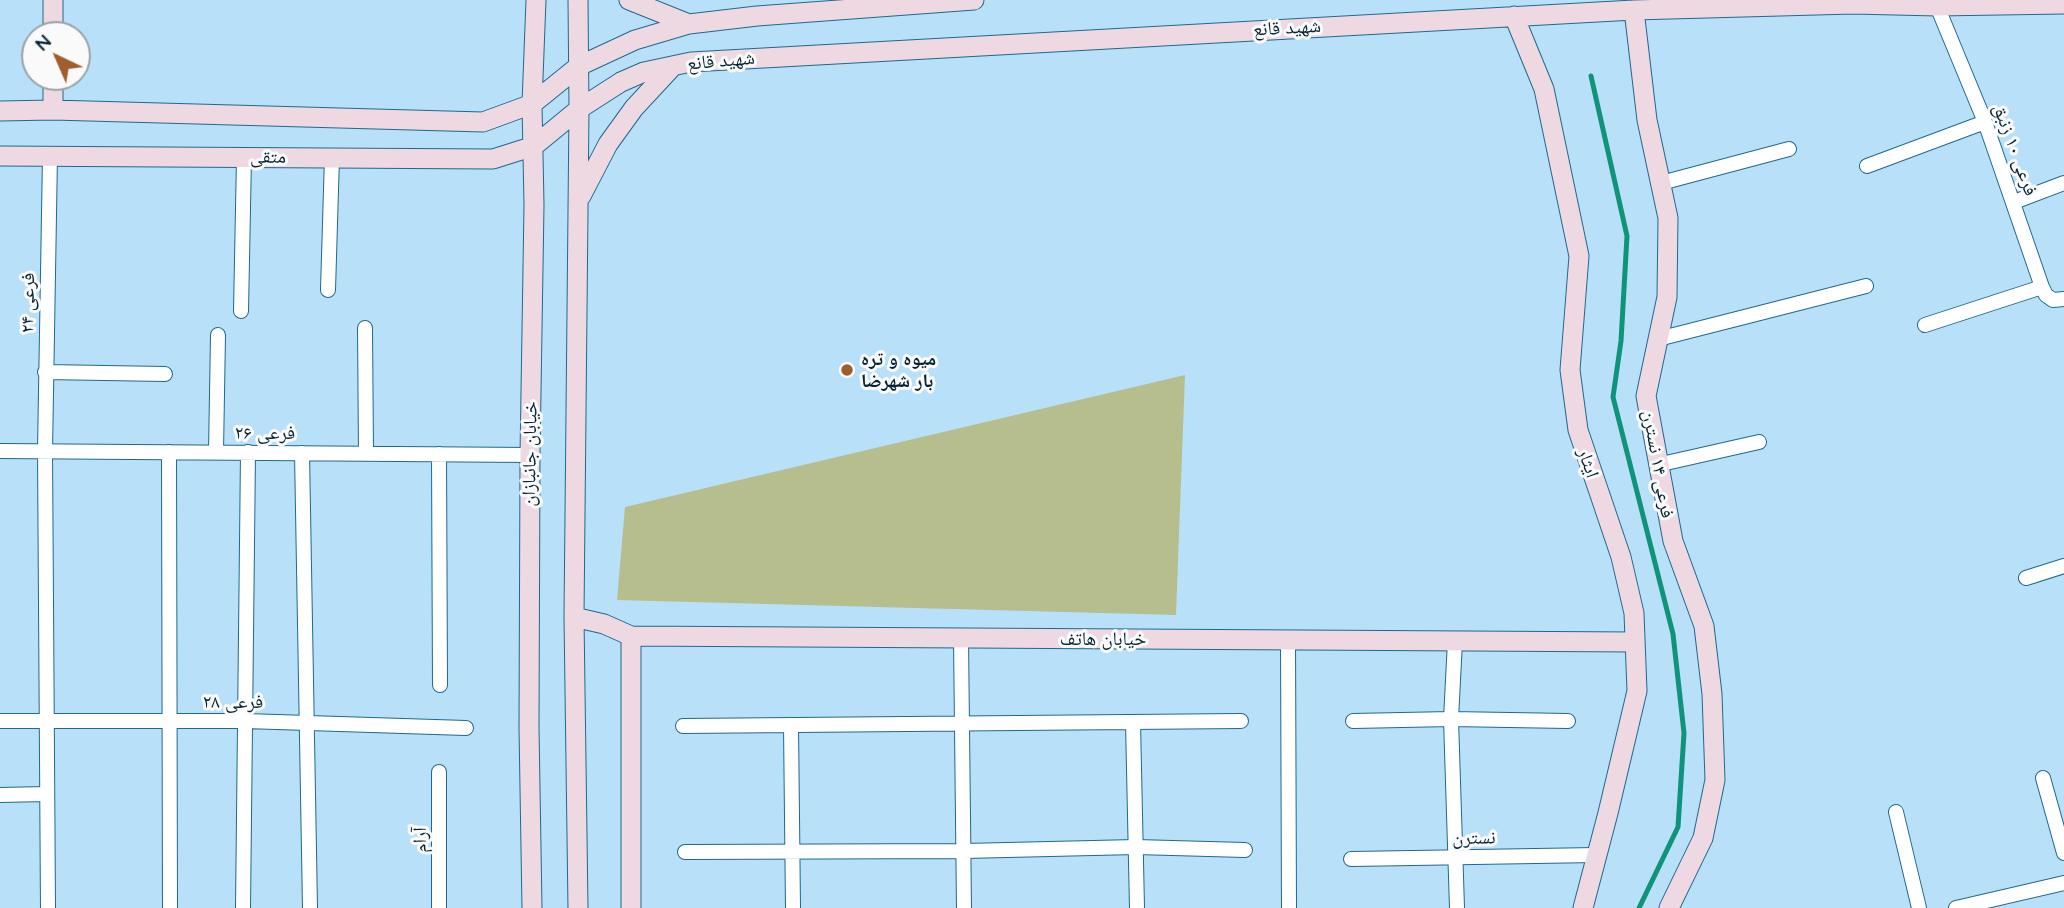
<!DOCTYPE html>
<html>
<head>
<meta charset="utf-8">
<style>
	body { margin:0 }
	#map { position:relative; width:2064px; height:908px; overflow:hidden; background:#b8e0f9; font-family:Quicksand,sans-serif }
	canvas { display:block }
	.north { position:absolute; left:21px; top:21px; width:70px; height:70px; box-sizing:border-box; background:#fafafa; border:2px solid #98a4aa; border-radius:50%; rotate:316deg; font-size:19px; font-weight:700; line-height:28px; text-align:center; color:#062433 }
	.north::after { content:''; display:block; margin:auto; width:24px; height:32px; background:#a15e2d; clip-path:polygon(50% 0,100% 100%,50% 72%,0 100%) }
</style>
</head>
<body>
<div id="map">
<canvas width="2064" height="908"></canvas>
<div class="north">N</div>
</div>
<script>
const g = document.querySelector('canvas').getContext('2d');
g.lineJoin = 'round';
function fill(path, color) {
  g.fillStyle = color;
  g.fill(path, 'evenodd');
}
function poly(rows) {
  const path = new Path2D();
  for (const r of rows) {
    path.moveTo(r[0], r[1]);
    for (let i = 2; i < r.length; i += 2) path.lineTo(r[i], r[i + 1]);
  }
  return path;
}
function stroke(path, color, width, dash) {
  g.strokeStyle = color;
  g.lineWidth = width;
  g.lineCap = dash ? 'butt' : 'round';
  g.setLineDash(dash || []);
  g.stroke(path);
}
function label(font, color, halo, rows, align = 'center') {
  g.font = font + ' Quicksand,"Noto Naskh Arabic",sans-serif';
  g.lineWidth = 6;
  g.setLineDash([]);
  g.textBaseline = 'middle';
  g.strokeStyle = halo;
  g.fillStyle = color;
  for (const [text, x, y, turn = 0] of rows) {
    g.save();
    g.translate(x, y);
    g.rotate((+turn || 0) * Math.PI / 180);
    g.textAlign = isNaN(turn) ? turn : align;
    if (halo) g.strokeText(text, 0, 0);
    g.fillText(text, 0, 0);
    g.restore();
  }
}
fill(poly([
	[1185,375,1176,615,617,600,625,507]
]), '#b7be8e');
stroke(poly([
	[1591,76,1627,236,1621,341,1613,397,1673,634,1684,733,1678,827,1639,908]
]), '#0f937a', 5);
const street = poly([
	[1937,6,1985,122,2042,287,2046,295,2053,300,2064,299],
	[1867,166,1985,122],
	[1661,183,1789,149],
	[2014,202,2064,183],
	[328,290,332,157],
	[241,311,244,157],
	[1925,325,2042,287],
	[365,328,366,453],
	[1658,339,1866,286],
	[45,372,165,374],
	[0,451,530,455],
	[169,452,170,908],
	[216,452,218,335],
	[302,453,310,908],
	[439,454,440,685],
	[1657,465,1759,442],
	[2026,578,2064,566],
	[961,638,964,908],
	[1288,640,1289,908],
	[1455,641,1451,719,1457,908],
	[0,721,245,721,466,728],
	[1353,721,1451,719,1568,721],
	[1133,722,1137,908],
	[791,725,793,908],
	[683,726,1241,721],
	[2043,778,2064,853],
	[0,795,46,794],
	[1896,812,1919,908],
	[685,852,964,851,1136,847,1245,850],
	[1351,859,1597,855],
	[48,908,45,451,50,155],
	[243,908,248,452],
	[439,908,439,772],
	[1956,908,2064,883]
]);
const secondary = poly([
	[578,0,579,109,574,617,578,908],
	[629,0,689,24],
	[1634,10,1647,120,1668,218,1667,297,1646,396,1673,541,1704,626,1712,694,1715,780,1703,838,1669,908],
	[1514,16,1544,89,1579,256,1570,370,1578,430,1621,557,1634,613,1637,691,1608,813,1583,908],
	[53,35,53,0],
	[53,110,53,77],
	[0,111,53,110,483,122,532,104,579,66,635,40,689,24,757,16,974,0],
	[0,156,493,159,534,146,579,109,621,82,644,72,691,62,1634,10,1853,4,1937,6,2064,4],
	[581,196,608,144,634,108,673,66],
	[574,617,604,624,631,636,1635,642],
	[631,636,631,908],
	[532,908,529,728,530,455,534,205,532,104,536,0]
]);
stroke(street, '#20698d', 16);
stroke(secondary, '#20698d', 21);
stroke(street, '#fff', 14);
stroke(secondary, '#eed8e1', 19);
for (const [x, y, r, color] of [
	[847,370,7,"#a15e2d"]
]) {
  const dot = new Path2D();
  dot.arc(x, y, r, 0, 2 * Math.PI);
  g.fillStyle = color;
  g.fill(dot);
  stroke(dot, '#fafafa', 2.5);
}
label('19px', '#062433', '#fafafa', [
	["شهید قانع",1287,28,-3],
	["شهید قانع",721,61,-5],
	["فرعی ۱۰ زنبق",2015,150,70],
	["متقی",268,157,1],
	["فرعی ۲۴",28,303,-89],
	["فرعی ۲۶",265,433],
	["خیابان جانبازان",530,454,-89],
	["ایثار",1588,463,71],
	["فرعی ۱۴ نسترن",1658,464,80],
	["خیابان هاتف",1103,639],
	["فرعی ۲۸",233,702],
	["نسترن",1474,838,-1],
	["آرام",420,840,-90]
]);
label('bold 19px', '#062433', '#fafafa', [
	["میوه و تره",861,359],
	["بار شهرضا",861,381]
], 'left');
</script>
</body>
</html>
